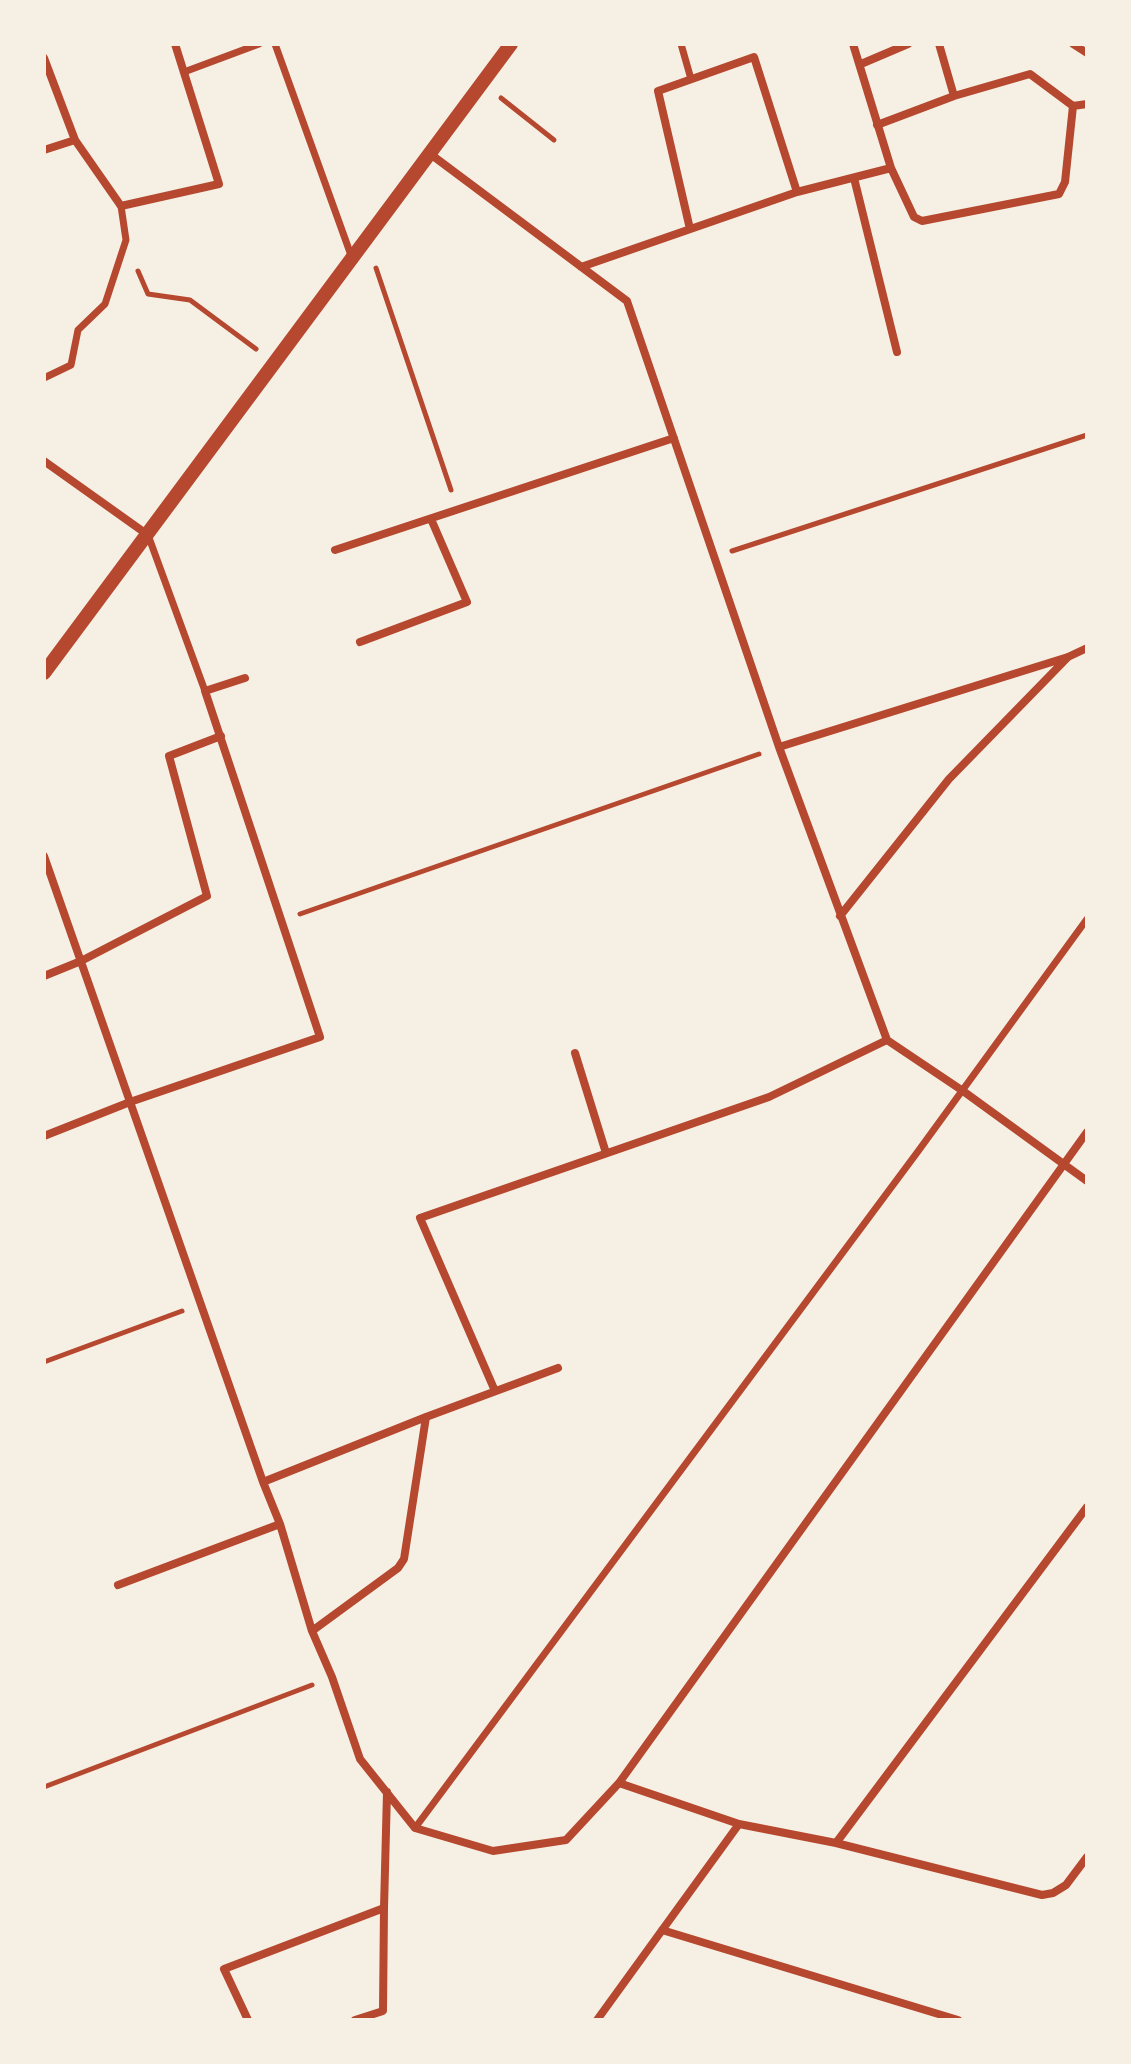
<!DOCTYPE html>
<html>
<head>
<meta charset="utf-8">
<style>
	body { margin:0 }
	#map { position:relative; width:1131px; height:2064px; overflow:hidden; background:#f6efe4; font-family:Literata,serif }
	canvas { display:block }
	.frame { position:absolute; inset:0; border:46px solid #f6efe4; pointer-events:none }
</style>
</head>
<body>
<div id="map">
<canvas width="1131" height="2064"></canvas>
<div class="frame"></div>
</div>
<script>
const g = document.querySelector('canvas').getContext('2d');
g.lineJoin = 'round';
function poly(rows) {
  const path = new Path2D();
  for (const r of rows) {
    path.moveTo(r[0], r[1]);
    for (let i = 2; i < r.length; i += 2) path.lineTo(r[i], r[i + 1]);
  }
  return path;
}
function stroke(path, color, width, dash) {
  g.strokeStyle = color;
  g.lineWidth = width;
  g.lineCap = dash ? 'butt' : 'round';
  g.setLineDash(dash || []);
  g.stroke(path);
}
stroke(poly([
	[501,98,554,140],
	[376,268,451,490],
	[138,271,148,294,190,300,256,349],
	[732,551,1087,435],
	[300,914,759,754],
	[44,1362,182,1311],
	[44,1787,312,1685]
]), '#b5482f', 5);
stroke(poly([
	[275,44,352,258],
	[681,44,691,79],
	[184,72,259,44],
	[44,378,71,365,78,330,105,304,126,240,121,206],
	[148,535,205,691],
	[415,1828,919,1150,1087,919]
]), '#b5482f', 7);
stroke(poly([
	[853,44,891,168,914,217,922,221,1059,194,1065,182,1073,106],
	[939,44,954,96],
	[1073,44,1087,53],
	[44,58,75,140],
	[861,64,908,44],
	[1073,106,1087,104],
	[877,125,954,96,1030,74,1073,106],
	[44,150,75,140,121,206,219,184,175,44],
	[429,153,627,301,779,747,887,1040,963,1091,1087,1181],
	[854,178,897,352],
	[690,229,658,91,754,57,797,192],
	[581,267,797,192,891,168],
	[44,461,148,535],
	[335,550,674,438],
	[360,642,467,602,431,519],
	[779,747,1068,657,1087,648],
	[44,856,263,1482,280,1524,312,1631,332,1677,360,1759,415,1828,493,1851,566,1840,619,1783,1087,1132],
	[840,916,949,779,1068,657],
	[44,976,81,961,207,896,169,756,221,736],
	[575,1053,606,1153],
	[44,1136,130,1102,320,1037,205,691,245,678],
	[495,1391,420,1218,769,1097,887,1040],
	[263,1482,426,1417,558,1368],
	[118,1585,280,1524],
	[312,1631,398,1568,404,1559,426,1417],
	[619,1783,739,1824,836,1843,1042,1895,1053,1893,1066,1885,1087,1857],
	[836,1843,1087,1507],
	[662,1930,958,2020],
	[248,2020,224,1969,384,1908,387,1792],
	[355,2020,383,2011,384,1908],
	[597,2020,739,1824]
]), '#b5482f', 8);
stroke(poly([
	[44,673,511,44]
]), '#b5482f', 14);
</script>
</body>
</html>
